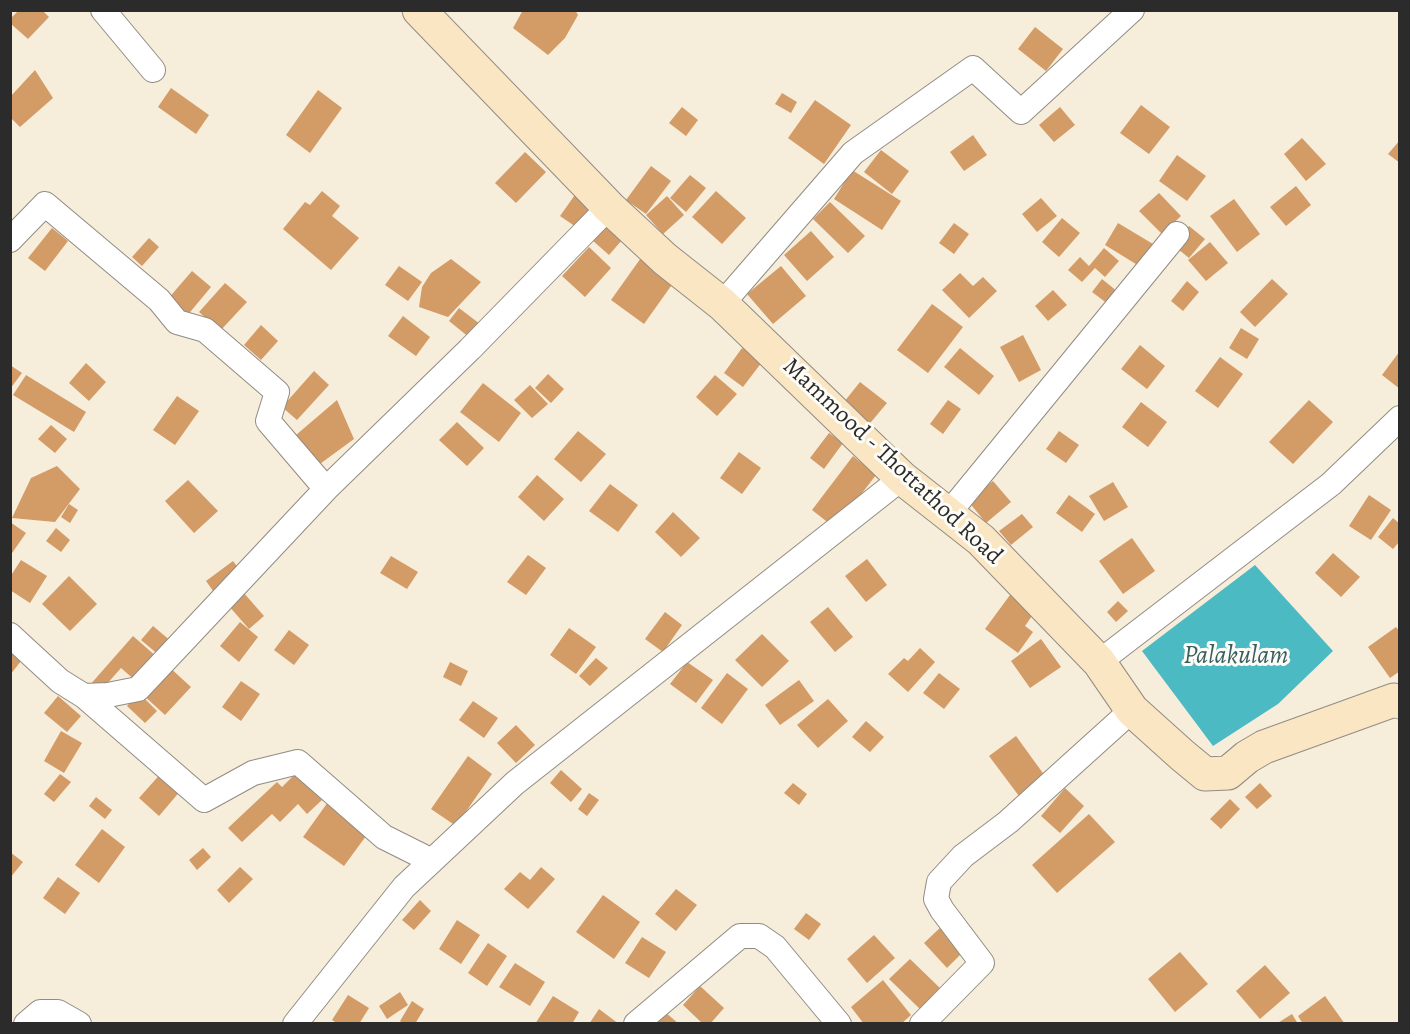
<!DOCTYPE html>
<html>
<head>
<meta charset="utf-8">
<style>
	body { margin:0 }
	#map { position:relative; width:1410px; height:1034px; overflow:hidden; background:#f7eddb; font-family:Alegreya,serif }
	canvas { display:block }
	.frame { position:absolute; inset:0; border:12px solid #2b2b2b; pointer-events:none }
</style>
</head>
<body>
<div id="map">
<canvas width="1410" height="1034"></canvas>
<div class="frame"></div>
</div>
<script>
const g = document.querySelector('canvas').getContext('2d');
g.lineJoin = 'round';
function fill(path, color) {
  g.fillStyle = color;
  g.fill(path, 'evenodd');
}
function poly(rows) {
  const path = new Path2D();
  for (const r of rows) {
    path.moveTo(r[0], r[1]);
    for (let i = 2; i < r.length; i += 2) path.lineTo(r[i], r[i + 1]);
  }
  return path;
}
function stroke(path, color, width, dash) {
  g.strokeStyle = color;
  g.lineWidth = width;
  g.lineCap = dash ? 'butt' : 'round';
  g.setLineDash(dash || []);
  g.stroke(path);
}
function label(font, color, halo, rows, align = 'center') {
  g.font = font + ' Alegreya,serif';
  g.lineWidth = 6;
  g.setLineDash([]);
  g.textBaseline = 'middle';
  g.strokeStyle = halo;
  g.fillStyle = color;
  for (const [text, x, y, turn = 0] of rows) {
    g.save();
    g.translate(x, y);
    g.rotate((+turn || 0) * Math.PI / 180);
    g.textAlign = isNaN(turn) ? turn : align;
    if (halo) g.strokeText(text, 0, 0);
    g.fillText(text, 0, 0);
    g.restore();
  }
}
fill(poly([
	[1255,565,1333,651,1278,704,1213,746,1142,651]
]), '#4bbac2');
fill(poly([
	[19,10,42,10,49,17,28,39,10,23,10,19],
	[523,10,575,10,578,15,565,38,548,55,513,28],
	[1035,27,1063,49,1046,71,1018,49],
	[35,70,53,98,20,127,10,117,10,97],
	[171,88,209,115,196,134,158,107],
	[318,90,342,108,310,153,286,135],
	[782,93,797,102,791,113,775,104],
	[815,100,851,125,824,164,788,138],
	[1141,105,1170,127,1149,154,1120,133],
	[682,107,698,120,686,136,669,123],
	[1060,107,1075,125,1054,142,1039,125],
	[973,135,987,155,964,171,950,152],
	[1302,138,1326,164,1306,181,1284,154],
	[1400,140,1400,163,1388,154],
	[881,150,909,171,892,194,864,172],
	[525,152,546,172,516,203,495,183],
	[1177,155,1206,176,1187,201,1159,181],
	[651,166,671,181,646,214,626,200],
	[852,170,901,201,882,230,834,199],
	[690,175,706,188,686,212,670,198],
	[1296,186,1311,205,1286,226,1270,207],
	[322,191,340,206,332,216,359,238,331,270,283,229,305,202,310,205],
	[716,191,746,218,722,244,692,217],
	[577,192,596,205,579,229,560,216],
	[1159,193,1181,216,1162,234,1139,211],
	[667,196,684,215,663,234,646,215],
	[1041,198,1057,216,1037,232,1022,214],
	[1234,199,1260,234,1237,252,1210,216],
	[830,202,865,236,848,253,813,219],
	[613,218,629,232,609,255,592,240],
	[1062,218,1080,233,1059,257,1042,242],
	[954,223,969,234,954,254,939,243],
	[1118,223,1158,247,1144,269,1105,245],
	[1189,226,1205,239,1189,258,1173,245],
	[52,228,68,241,45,271,28,258],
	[811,231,834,257,807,281,784,255],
	[149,238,159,247,142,266,132,257],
	[1210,242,1228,263,1206,281,1188,260],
	[589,247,611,268,585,297,562,276],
	[1104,248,1119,261,1105,277,1095,268,1082,282,1068,270,1080,257,1089,266],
	[643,255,676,279,644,324,611,300],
	[451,259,481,282,448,317,419,307,422,287,431,273],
	[399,266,422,282,408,301,385,285],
	[781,266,806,296,773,324,747,294],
	[192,271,211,287,186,317,167,300],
	[960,273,973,286,983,277,997,291,969,318,942,290],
	[1102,279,1118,292,1108,304,1092,292],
	[1272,279,1288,294,1255,327,1240,312],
	[1187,281,1199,292,1183,311,1171,301],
	[225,283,247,302,220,331,199,312],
	[1053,290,1067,305,1048,321,1035,306],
	[932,304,963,327,928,373,897,350],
	[459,308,480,324,470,338,449,321],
	[403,316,430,337,416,356,388,336],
	[261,325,278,341,261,360,244,345],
	[1241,328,1259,339,1247,359,1229,348],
	[1023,335,1041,370,1019,382,1000,347],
	[1140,345,1165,366,1147,389,1121,369],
	[742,348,762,362,743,387,724,373],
	[960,348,994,376,979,395,944,367],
	[1400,351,1400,389,1382,375],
	[1220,357,1243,374,1218,408,1195,391],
	[86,363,106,382,89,401,69,383],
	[10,365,22,373,10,389],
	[314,371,329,385,297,420,282,407],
	[548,374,564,389,551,403,535,388],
	[26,375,86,412,74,432,13,395],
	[715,375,737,394,717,416,696,397],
	[860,382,887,403,866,428,840,407],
	[483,383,521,413,499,442,460,412],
	[530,385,548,404,532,418,514,400],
	[177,396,199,411,175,445,153,430],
	[337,400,354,439,313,469,289,441],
	[948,400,961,409,943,434,930,424],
	[1309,400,1333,422,1293,464,1269,442],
	[1141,402,1167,422,1148,447,1122,427],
	[457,422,484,448,467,466,439,440],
	[51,425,67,439,55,453,38,439],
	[578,431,606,454,581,482,554,459],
	[1059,431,1079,445,1066,463,1046,449],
	[829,433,843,443,824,469,810,458],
	[739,452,761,468,742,494,720,478],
	[853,456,876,475,835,528,812,510],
	[57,466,80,489,55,522,12,518,31,478],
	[537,475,564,499,544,521,518,497],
	[188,480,218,511,194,533,165,501],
	[993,481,1011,502,986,523,968,501],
	[1113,482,1128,507,1104,521,1089,496],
	[610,484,638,505,618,532,589,511],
	[1069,495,1095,514,1082,532,1056,513],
	[1369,495,1391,510,1371,540,1349,526],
	[69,504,78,510,70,523,61,517],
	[673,512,700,538,681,557,655,532],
	[1022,514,1033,527,1011,545,999,531],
	[1393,518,1400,524,1400,541,1393,549,1378,537],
	[10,522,26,533,10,556],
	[56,528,70,540,61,552,46,541],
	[1132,538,1155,571,1123,594,1099,561],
	[1333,553,1360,577,1341,597,1315,573],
	[528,555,546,568,526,595,507,582],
	[391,556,418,572,407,589,380,573],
	[867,559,887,585,866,602,845,576],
	[21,560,47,576,30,603,10,590,10,577],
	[233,561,243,574,216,595,206,581],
	[69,576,97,604,70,631,42,604],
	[243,592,264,616,249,629,228,605],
	[1010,595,1034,613,1025,626,1033,632,1018,653,985,629],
	[1118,601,1128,611,1116,622,1107,612],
	[828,607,853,637,835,652,810,622],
	[665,612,682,625,663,652,645,639],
	[240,622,258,637,239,662,220,646],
	[153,626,172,642,160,656,141,640],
	[1396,627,1400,632,1400,671,1390,678,1368,647],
	[569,628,596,647,576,674,550,655],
	[289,630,309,645,294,665,274,650],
	[762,634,789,661,762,687,735,660],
	[133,636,158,658,137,682,121,668,98,694,89,686],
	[1041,639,1061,667,1030,688,1011,661],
	[10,645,25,656,10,675],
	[920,648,935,662,908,692,888,674,904,658,908,661],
	[596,658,608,668,590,686,579,676],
	[450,662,468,671,461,686,443,677],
	[687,662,713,680,696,703,670,684],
	[167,665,191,687,165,715,141,693],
	[727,673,748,689,722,724,701,708],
	[939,673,960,689,944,709,923,693],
	[799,680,814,701,780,725,765,705],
	[241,681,260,694,241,721,222,707],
	[139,693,157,711,145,723,127,706],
	[58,696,81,716,67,732,44,713],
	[828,699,848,721,818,748,797,725],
	[473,701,498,718,484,738,459,720],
	[866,721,884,737,870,752,852,737],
	[516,725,535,745,516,763,497,743],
	[61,731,82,743,64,773,44,761],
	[1016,736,1045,776,1019,796,989,756],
	[468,756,492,774,456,826,431,809],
	[561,770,582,789,571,802,550,783],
	[163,771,182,789,159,816,139,798],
	[296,773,322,800,307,814,298,804,280,822,272,814,242,842,228,828,277,782,282,787],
	[60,774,71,782,54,802,44,794],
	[793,783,807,794,799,805,784,793],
	[1260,783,1272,796,1257,809,1245,797],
	[1065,788,1084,806,1060,833,1041,816],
	[589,793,599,800,587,816,578,809],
	[96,797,112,810,105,819,89,806],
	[1230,799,1240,809,1221,829,1210,819],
	[328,802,369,832,344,866,303,837],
	[1089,814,1115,842,1057,893,1032,865],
	[102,829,125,847,99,883,75,865],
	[203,848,211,857,197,870,189,860],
	[10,852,23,862,10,878],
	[240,867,253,879,229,903,217,890],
	[541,867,555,879,528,909,504,889,520,872,530,880],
	[58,877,80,893,65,914,43,898],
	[676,889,697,905,676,931,655,914],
	[603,895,640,922,614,959,576,932],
	[420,900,431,911,414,930,402,920],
	[806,913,821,924,809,940,794,929],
	[457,920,480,935,461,964,439,949],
	[942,926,965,950,947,968,924,943],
	[874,935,895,958,867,983,847,959],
	[642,937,666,952,649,978,625,963],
	[488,943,507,956,487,986,468,973],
	[1180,952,1208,984,1175,1012,1148,979],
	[910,959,941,989,921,1010,889,979],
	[515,963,545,982,530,1006,499,987],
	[1265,965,1290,993,1260,1019,1236,991],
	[883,980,911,1015,901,1024,864,1024,851,1007],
	[700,986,724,1008,710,1024,703,1024,683,1005],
	[400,992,408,1005,387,1019,379,1006],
	[348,995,369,1008,359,1024,338,1024,332,1020],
	[553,996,579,1012,572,1024,535,1024],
	[1325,996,1345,1024,1303,1024,1298,1016],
	[412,1001,424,1009,415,1024,403,1024,400,1021],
	[599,1009,619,1024,589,1024],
	[665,1012,679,1024,656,1024],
	[1292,1014,1298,1024,1276,1024]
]), '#d39b66');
const street = poly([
	[103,10,153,70],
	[10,240,45,204,159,300,177,322,205,330,277,392,268,421,326,489],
	[722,304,853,153,973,68,1021,112,1132,10],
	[948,514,1177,234],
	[10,635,60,681,84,696,108,695,138,689,326,489,470,349,609,207],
	[1099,662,1331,484,1400,418],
	[84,696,204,800,253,773,298,762,384,837,432,861],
	[26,1024,40,1012,58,1012,79,1024],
	[295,1024,404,887,515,783,902,478],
	[636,1024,740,936,759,936,775,947,839,1024],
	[922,1024,982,963,942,910,936,899,939,882,963,856,1008,822,1132,710]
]);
const secondary = poly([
	[419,10,609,207,665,259,722,304,902,478,981,540,1099,662,1132,710,1182,755,1205,774,1228,773,1247,757,1264,747,1394,700,1400,702]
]);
stroke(street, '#918c83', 26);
stroke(secondary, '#918c83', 35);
stroke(street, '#fff', 24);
stroke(secondary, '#fbe6c4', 33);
label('24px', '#2b2b2b', '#fdfcf7', [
	["Mammood - Thottathod Road",892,462,43]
]);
label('italic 26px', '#365d60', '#fdfcf7', [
	["Palakulam",1236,657]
]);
</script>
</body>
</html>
